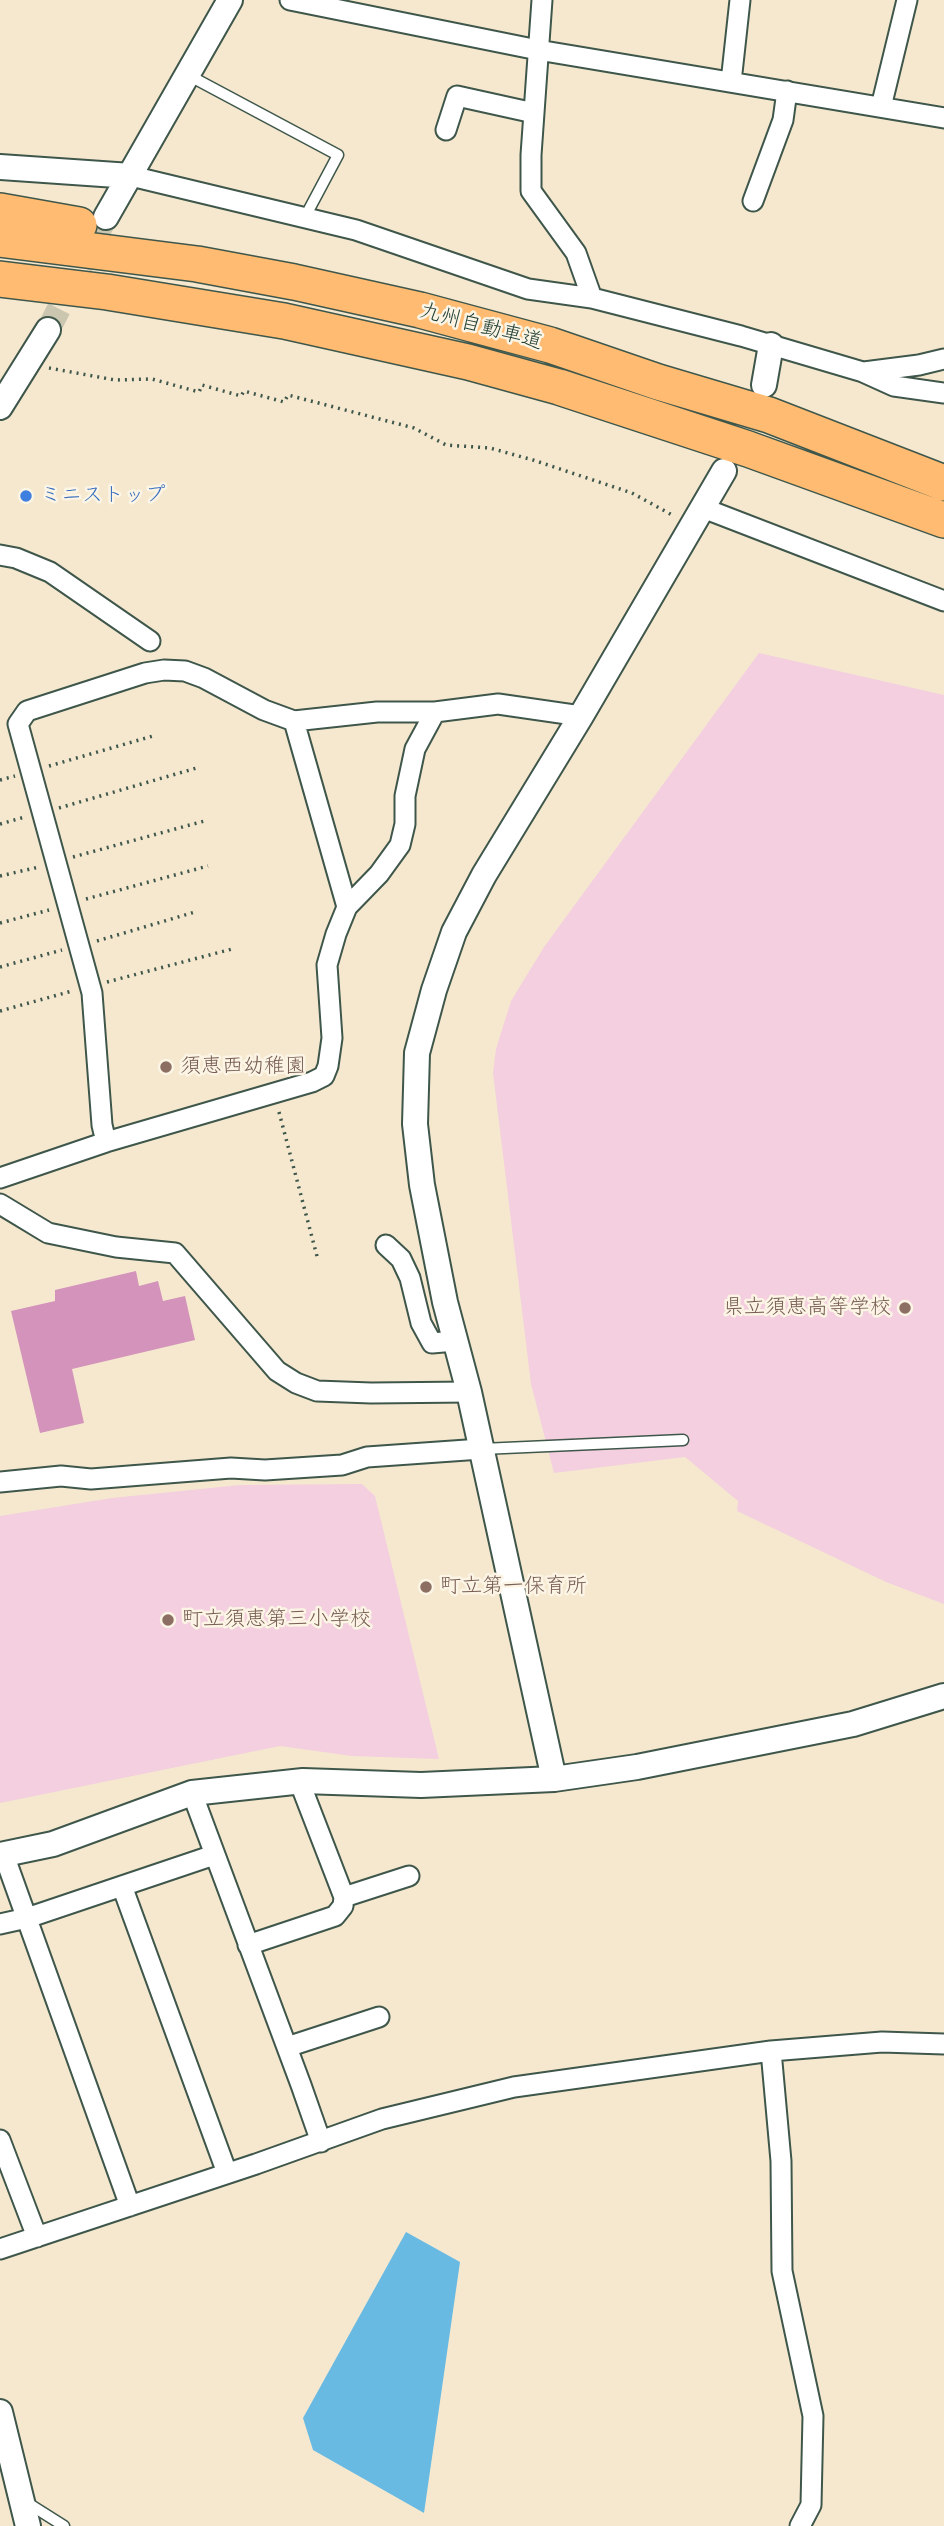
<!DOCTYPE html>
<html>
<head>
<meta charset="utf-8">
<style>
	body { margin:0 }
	canvas { display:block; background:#f5e8cf }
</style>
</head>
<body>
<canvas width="944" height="2526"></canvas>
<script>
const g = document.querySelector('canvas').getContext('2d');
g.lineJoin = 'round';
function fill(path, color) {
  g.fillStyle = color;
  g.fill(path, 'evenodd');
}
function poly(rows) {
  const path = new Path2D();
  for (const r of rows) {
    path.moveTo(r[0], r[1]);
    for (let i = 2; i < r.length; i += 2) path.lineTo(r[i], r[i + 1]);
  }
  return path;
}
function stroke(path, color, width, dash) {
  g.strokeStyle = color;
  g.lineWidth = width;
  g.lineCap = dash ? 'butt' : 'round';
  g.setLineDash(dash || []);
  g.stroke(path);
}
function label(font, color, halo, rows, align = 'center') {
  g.font = font + ' Sriracha,"Klee One",sans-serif';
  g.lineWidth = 5;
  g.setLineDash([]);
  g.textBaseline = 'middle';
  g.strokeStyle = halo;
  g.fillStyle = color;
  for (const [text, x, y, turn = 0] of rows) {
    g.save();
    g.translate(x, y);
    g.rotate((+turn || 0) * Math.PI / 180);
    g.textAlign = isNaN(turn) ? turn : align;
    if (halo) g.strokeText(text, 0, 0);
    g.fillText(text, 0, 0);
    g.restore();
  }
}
fill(poly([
	[759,653,944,695,944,1604,886,1582,737,1511,738,1501,685,1457,554,1473,531,1384,493,1073,496,1049,511,1001,544,947],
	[362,1484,375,1496,439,1759,352,1756,280,1746,0,1803,0,1516,112,1498,240,1485]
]), '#f3cfdf');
fill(poly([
	[406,2232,460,2262,424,2513,313,2450,303,2418]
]), '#68bae3');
fill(poly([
	[136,1271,139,1286,158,1281,163,1301,185,1296,195,1340,72,1369,84,1423,40,1433,11,1311,55,1301,55,1290]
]), '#d393ba');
stroke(poly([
	[48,330,106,217]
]), '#cac6b0', 24, [24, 12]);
const service = poly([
	[188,75,338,155,305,217],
	[482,1449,683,1440],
	[26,2502,64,2526]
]);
const minor = poly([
	[290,0,538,50,944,118],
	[542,0,531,155,531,191,576,253,592,298],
	[731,82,740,0],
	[881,107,907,0],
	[446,130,457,96,534,113],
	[131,176,356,230,528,289,592,298,741,336,863,372,894,386,944,393],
	[753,201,783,120,787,91],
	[864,372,919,365,944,359],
	[703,508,944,601],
	[0,555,16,558,50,572,150,641],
	[294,721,347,907],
	[106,1142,102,1125,92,993,18,724,27,711,145,673,164,670,185,671,204,678,264,710,294,721,377,712,435,712,498,704,581,716],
	[0,1178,106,1142,312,1082,324,1076,328,1066,332,1038,327,965,336,934,347,907,379,874,400,845,405,824,405,796,415,749,435,712],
	[0,1204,48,1233,116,1247,175,1253,277,1371,296,1383,317,1391,371,1393,469,1392],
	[386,1245,401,1259,410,1278,421,1323,432,1343,455,1341],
	[0,1482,61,1476,91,1479,231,1468,265,1470,342,1465,367,1457,481,1449],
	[192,1793,301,2085,321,2142],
	[4,1855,130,2206],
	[122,1886,227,2173],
	[344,1897,409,1876],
	[0,1924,27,1918,214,1855],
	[248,1945,335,1916,343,1906,344,1897,303,1791,303,1781],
	[287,2047,379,2017],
	[771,2051,781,2161,782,2271,813,2416,811,2505,800,2526],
	[0,2140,37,2237],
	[0,2249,256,2164,382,2119,514,2087,771,2051,882,2042,944,2044]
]);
const tertiary = poly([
	[0,167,131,176],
	[106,217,230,0],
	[764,385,771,345],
	[0,407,48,330],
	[554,1779,469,1392,445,1302,422,1185,415,1124,417,1053,434,990,454,932,484,875,581,716,724,471],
	[0,1855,53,1844,192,1793,303,1781,421,1785,554,1779,637,1767,853,1724,944,1696],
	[0,2412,28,2526]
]);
const motorway = poly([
	[0,211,79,225],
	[0,239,197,264,294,282,420,310,550,345,658,382,769,415,944,483],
	[0,279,107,292,284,321,468,362,559,387,748,449,944,520]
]);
stroke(service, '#3f574b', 13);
stroke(minor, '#3f574b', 23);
stroke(tertiary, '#3f574b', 28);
stroke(motorway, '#3f574b', 38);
stroke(poly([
	[49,368,115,380,152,379,199,392,202,385,241,396,244,391,284,402,288,395,414,428,446,445,490,448,533,460,632,493,674,516],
	[49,766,153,736],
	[0,780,15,776],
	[59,808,200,767],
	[0,824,25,817],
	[73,857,208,820],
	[0,876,39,867],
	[86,899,208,866],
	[0,923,49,910],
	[97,941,195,912],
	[0,967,62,950],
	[107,982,232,949],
	[0,1011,72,991],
	[279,1112,318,1260]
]), '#3f574b', 3.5, [2, 5]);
stroke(service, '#fff', 10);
stroke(minor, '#fff', 19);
stroke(tertiary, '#fff', 24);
stroke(motorway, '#ffbb71', 35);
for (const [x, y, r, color] of [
	[26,496,7,"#3f7fe0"],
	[166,1067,7,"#8d6e63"],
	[905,1308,7,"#8d6e63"],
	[426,1587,7,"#8d6e63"],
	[168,1620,7,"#8d6e63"]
]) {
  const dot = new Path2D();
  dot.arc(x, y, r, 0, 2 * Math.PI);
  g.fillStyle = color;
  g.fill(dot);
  stroke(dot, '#fcf5e5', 2.5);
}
label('21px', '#1f3d34', '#fcf5e5', [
	["九州自動車道",481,327,15]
]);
label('21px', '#366cbe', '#fcf5e5', [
	["ミニストップ",40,496]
], 'left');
label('21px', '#785e54', '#fcf5e5', [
	["須恵西幼稚園",180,1067],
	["県立須恵高等学校",891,1308,"right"],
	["町立第一保育所",440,1587],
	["町立須恵第三小学校",182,1620]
], 'left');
</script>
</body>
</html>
